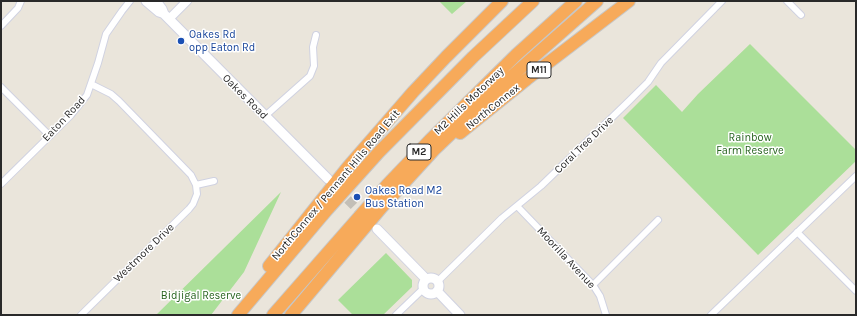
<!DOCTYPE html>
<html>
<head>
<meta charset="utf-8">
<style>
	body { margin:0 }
	#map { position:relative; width:857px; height:316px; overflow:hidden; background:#eae5db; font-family:Karla,sans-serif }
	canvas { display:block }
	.frame { position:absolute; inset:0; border:2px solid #292929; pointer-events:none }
</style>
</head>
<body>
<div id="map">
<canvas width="857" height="316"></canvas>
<div class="frame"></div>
</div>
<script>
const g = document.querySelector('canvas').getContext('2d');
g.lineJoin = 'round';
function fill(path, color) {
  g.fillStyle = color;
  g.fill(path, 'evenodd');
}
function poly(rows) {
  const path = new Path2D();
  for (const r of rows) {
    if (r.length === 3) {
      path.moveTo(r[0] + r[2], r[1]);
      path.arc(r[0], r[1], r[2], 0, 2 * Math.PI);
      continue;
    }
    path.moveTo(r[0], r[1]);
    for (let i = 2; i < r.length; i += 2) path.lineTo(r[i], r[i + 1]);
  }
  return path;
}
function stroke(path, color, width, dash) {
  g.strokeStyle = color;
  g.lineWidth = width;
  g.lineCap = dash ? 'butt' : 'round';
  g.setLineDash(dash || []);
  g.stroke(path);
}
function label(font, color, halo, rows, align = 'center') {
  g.font = font + ' Karla,sans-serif';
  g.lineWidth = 3;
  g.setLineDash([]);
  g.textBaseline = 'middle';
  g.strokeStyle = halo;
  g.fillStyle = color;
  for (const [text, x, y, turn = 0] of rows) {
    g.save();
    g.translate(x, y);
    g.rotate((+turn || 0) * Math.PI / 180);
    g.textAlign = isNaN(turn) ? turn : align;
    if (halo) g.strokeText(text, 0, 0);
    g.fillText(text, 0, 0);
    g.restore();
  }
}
fill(poly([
	[439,1,467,1,452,14],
	[750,44,856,150,856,161,758,255,623,118,656,85,682,112,698,94],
	[281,192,244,272,211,315,156,315],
	[386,253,412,280,412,287,383,315,353,315,338,300]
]), '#abdf99');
stroke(poly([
	[338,190,366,218]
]), '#c3bfb7', 9, [9, 4.5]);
const minor = poly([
	[787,1,801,15],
	[1,26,18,8,21,1],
	[1,87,50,136],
	[265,116,310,76,314,66,313,47,316,35],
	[1,184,71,115,87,95,98,63,106,34,122,11,130,1],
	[196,185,214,181],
	[517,206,593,285,600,296,606,315],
	[797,232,856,291],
	[438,281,502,218,541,186,629,101,648,82,661,63,722,1],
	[593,285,658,220],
	[81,315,189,209,193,204,197,194,196,185,191,175,119,101,111,94,91,84],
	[396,315,423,289],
	[711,315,856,176]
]);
const tertiary = poly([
	[169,19,187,1]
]);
const secondary = poly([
	[146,1,159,12,162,13],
	[156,1,162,9,164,14,169,19,328,179],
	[377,229,426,279],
	[431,286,8],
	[437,291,460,315]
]);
const motorway = poly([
	[460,133,527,79,629,1],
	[269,266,347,168,413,92,446,57,502,1],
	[238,315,326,211,379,152,473,57,533,1],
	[273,315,387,185,430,140,516,55,576,1],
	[291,315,382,207,434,150,504,83,597,1]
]);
stroke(minor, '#d0d2e1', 8);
stroke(tertiary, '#d0d2e1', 10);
stroke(secondary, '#d0d2e1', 11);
stroke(motorway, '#c7c7c7', 14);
stroke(minor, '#fff', 6);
stroke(tertiary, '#fff', 8);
stroke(secondary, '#fff', 9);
stroke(motorway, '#f7aa5a', 12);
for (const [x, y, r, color] of [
	[181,41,4,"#1a4fb4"],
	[357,197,4,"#1a4fb4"]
]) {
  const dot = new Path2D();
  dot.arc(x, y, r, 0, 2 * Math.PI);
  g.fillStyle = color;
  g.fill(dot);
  stroke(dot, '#fff', 1.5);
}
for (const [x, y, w] of [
	[539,70,24],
	[419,152,24]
]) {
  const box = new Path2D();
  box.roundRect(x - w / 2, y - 8, w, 16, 3);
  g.fillStyle = '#fff';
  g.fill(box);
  stroke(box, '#292929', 1);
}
label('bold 10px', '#292929', null, [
	["M11",539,70],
	["M2",419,152]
]);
label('11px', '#164399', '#fff', [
	["Oakes Rd",189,35],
	["opp Eaton Rd",189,48],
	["Oakes Road M2",365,191],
	["Bus Station",365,204]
], 'left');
label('11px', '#292929', '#fff', [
	["Oakes Road",245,97,45],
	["M2 Hills Motorway",469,101,-44],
	["NorthConnex",493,107,-39],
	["Eaton Road",64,119,-47],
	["Coral Tree Drive",584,145,-44],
	["NorthConnex / Pennant Hills Road Exit",336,185,-50],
	["Westmore Drive",144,253,-44],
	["Moorilla Avenue",566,258,47]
]);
label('11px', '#25621d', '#fff', [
	["Rainbow",750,138],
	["Farm Reserve",750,151],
	["Bidjigal Reserve",201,296]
]);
</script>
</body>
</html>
